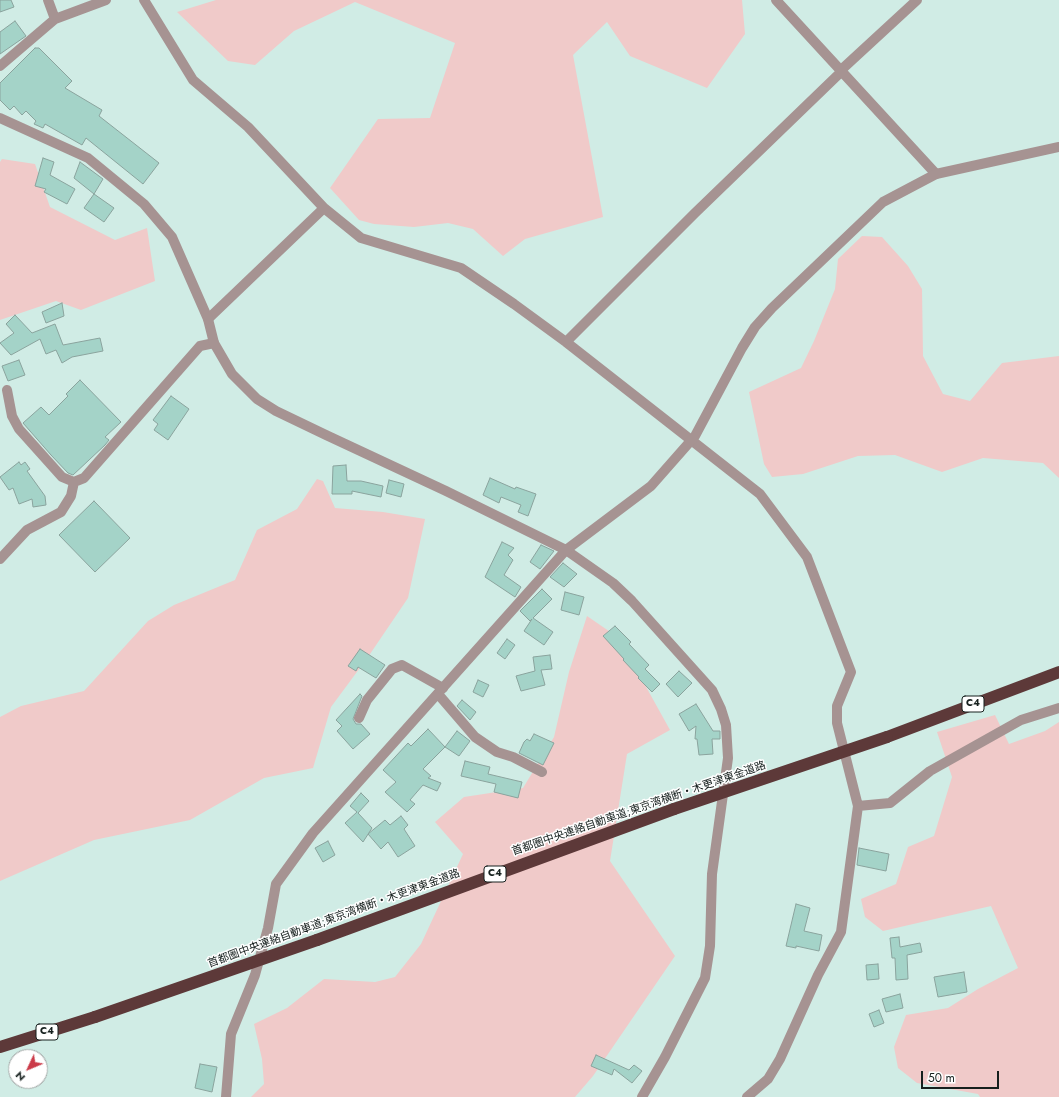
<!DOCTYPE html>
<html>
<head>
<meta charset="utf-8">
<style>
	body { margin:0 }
	#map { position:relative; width:1059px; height:1097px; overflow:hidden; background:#d0ece5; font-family:Jost,sans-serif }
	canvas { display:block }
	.north { position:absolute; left:8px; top:1049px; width:40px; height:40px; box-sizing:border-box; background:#fff; border:1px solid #a2a6a5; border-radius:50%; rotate:226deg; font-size:11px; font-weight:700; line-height:16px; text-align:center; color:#16201e }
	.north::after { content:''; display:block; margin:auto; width:14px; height:18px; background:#cb3b49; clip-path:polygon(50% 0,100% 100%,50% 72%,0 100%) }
	.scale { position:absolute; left:921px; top:1071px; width:78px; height:18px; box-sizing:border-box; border:2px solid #16201e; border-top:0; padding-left:5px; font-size:12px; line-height:14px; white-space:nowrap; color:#16201e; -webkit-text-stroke:3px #fff; paint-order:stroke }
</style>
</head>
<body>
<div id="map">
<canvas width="1059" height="1097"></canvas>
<div class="north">N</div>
<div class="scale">50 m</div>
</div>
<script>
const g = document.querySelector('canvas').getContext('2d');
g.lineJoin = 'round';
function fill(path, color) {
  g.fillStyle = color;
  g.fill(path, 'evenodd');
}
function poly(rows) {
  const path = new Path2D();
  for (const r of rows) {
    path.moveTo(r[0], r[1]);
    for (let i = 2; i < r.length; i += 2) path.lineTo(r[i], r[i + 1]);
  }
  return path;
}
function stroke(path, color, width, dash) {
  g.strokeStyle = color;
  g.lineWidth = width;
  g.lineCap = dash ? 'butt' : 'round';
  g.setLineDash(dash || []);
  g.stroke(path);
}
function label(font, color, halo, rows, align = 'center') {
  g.font = font + ' Jost,"Noto Sans JP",sans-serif';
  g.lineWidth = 3;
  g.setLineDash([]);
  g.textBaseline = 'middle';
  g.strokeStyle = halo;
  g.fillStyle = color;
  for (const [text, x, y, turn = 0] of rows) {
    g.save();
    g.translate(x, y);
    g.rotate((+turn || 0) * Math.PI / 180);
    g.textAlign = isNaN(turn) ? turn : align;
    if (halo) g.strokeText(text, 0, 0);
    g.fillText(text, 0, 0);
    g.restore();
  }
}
fill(poly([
	[216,0,742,0,745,34,707,88,630,56,607,22,573,55,603,217,525,239,503,256,473,229,448,223,414,227,374,224,359,220,330,188,378,119,430,118,455,43,355,2,294,31,255,65,228,61,177,12],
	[2,159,35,164,50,207,115,240,147,228,155,281,81,310,56,301,0,320,0,162],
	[862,236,882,237,908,266,922,289,923,356,943,394,970,401,1002,363,1059,356,1059,478,1043,463,983,458,942,472,895,455,858,456,803,474,772,477,764,464,749,392,801,368,814,341,835,289,838,259],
	[317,479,323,481,335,508,383,512,425,519,408,598,368,657,331,707,313,768,264,778,190,820,94,840,0,881,0,717,21,706,84,691,148,621,174,605,235,580,257,530,297,509],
	[587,616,619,638,670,730,627,754,610,861,675,956,593,1076,575,1097,251,1097,264,1084,262,1059,254,1024,287,1008,324,979,375,982,395,977,421,944,463,854,435,822,464,797,523,788,554,737,569,672],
	[995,715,1009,744,1045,731,1059,722,1059,1097,980,1097,978,1094,917,1083,898,1068,894,1047,906,1015,948,1008,978,989,1018,968,991,906,883,931,865,917,861,899,896,884,908,847,934,836,952,777,937,732]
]), '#f0cac9');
const building = poly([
	[0,0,11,0,14,7,0,12,0,0],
	[15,21,26,36,0,54,0,32,15,21],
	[35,48,39,48,72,81,65,88,102,110,99,116,159,163,143,184,86,138,82,145,45,124,43,128,34,124,36,121,26,111,22,115,14,106,10,110,0,100,0,83,35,48],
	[43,158,54,162,50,175,75,189,67,204,44,192,46,189,35,186,43,158],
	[80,162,103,179,94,194,74,178,80,162],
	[94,194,114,208,104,222,84,208,94,194],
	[62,303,64,316,46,323,42,312,62,303],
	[15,315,32,333,55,324,63,345,100,338,103,351,72,357,62,363,56,350,46,354,40,339,11,355,0,343,14,333,6,324,15,315],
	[19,360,25,375,8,381,2,366,19,360],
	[80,380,121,422,105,437,109,440,105,445,73,475,68,473,51,455,23,423,41,407,49,415,68,396,66,394,80,380],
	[171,396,189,409,168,440,154,430,158,424,153,420,171,396],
	[19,462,21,465,25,462,30,469,27,471,45,496,46,505,33,507,32,499,19,504,13,488,9,490,0,477,19,462],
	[346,465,347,481,361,481,383,486,381,497,352,491,352,494,332,494,333,466,346,465],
	[490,478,515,489,516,487,536,494,528,516,518,512,521,505,501,497,499,503,483,495,490,478],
	[389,480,404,484,401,497,386,493,389,480],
	[94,501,130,538,95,572,59,535,94,501],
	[502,542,514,548,508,555,513,560,504,575,521,587,515,597,485,577,502,542],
	[541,545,554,551,540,569,530,562,541,545],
	[563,563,577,574,564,587,550,577,563,563],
	[542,589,552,599,533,618,553,632,544,645,524,631,532,619,530,621,520,611,542,589],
	[565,592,584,597,579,615,561,610,565,592],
	[615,626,631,642,629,644,649,665,645,669,660,684,652,692,638,678,639,677,623,660,624,659,603,636,615,626],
	[507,639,515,645,505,659,497,653,507,639],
	[360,649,385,665,376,678,358,667,356,671,348,666,360,649],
	[550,655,552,669,541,670,545,685,521,691,516,676,535,671,533,657,550,655],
	[679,671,692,683,678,697,666,684,679,671],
	[478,680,489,685,483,697,473,692,478,680],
	[360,694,362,696,353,719,356,724,361,724,370,734,353,749,337,731,342,726,336,720,360,694],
	[462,700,476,712,470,720,457,706,462,700],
	[696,704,713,731,720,731,720,739,712,739,713,754,699,755,697,739,695,739,696,726,689,731,679,714,696,704],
	[428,729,445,747,423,769,431,776,428,778,441,783,437,791,423,785,410,800,415,804,407,812,385,792,396,782,383,770,408,743,411,746,428,729],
	[457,731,470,741,459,756,445,747,457,731],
	[534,734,554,743,543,765,519,753,524,742,527,739,530,741,534,734],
	[465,761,490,767,488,774,522,782,518,798,494,792,496,784,461,776,465,761],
	[361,793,369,801,358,813,372,828,363,842,345,823,357,812,350,806,361,793],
	[401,816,408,825,404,829,415,846,398,857,388,842,381,849,368,834,385,820,390,825,401,816],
	[328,841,335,855,323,862,315,848,328,841],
	[859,848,889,854,886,871,857,865,859,848],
	[796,904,810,908,804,931,822,935,819,951,796,946,796,948,786,946,796,904],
	[899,937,900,947,920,943,922,952,907,955,908,979,896,980,895,958,892,958,890,938,899,937],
	[878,964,879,979,867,980,866,965,878,964],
	[964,972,967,992,938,997,934,977,964,972],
	[900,994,903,1008,886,1012,882,999,900,994],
	[879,1010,884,1023,874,1027,869,1014,879,1010],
	[596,1055,629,1070,634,1065,642,1071,632,1083,614,1069,612,1075,591,1066,596,1055],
	[200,1064,217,1067,212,1092,195,1088,200,1064]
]);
fill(building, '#a4d3c8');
stroke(building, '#8aa39d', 1);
stroke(poly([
	[48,0,55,19],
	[144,0,193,80,248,127,324,208,361,238,461,268,514,304,566,342,760,494,807,557,851,672,837,706,837,723,858,806,841,932,818,975,780,1059,768,1079,747,1097],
	[776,0,936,174],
	[0,66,55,19,106,0],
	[840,71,917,0],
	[208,319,324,208],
	[566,342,695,213,841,72],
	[7,390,12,416,19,429,62,477,74,482,84,478,200,346,214,343],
	[566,550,613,583,632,601,712,690,721,709,726,725,728,758,712,874,710,946,705,978,665,1057,642,1097],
	[0,559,27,530,61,512,71,496,74,482],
	[438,694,475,737,497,752,513,757,542,772],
	[359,718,367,700,392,669,402,665,443,688],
	[858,806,890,803,930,771,1021,720,1059,708]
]), '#a69392', 10);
stroke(poly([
	[0,118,88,158,144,204,172,237,208,319,214,343,232,374,257,399,276,411,326,435,446,491,566,550],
	[226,1097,231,1034,255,975,268,928,276,884,313,833,566,550,651,486,695,436,742,348,755,327,772,308,883,202,936,174,1059,147]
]), '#a69392', 10);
stroke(poly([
	[887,737,1059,672],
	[317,940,674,809],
	[0,1047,95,1017]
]), '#5d3939', 12);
stroke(poly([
	[674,809,887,737],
	[95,1017,317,940]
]), '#5d3939', 12);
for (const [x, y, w] of [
	[973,704,22],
	[495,874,22],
	[47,1032,22]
]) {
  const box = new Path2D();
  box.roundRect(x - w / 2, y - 8, w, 16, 3);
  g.fillStyle = '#fff';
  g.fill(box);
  stroke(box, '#16201e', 1);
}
label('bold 10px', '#16201e', null, [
	["C4",973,704],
	["C4",495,874],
	["C4",47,1032]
]);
label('11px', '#16201e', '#fff', [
	["首都圏中央連絡自動車道;東京湾横断・木更津東金道路",639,809,-19],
	["首都圏中央連絡自動車道;東京湾横断・木更津東金道路",334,919,-20]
]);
</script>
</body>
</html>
